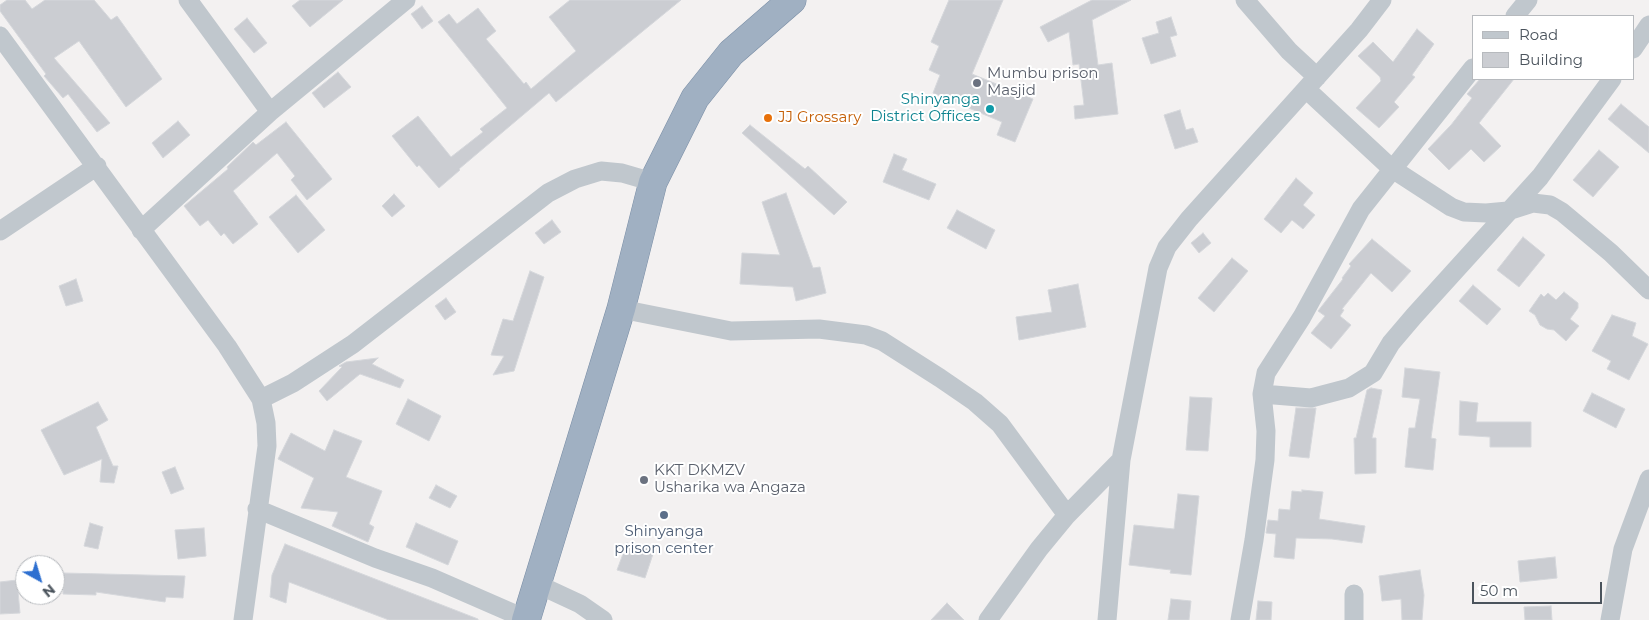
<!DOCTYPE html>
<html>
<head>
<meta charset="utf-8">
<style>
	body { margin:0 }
	#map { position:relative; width:1649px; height:620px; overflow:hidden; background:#f3f1f1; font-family:Montserrat,sans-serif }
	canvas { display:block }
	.legend { position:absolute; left:1472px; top:15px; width:162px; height:65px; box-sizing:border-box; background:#fff; border:1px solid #b7babe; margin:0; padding:6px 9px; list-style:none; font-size:15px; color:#4a535c }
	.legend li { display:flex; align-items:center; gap:10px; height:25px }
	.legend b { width:25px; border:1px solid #b7babe }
	.north { position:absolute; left:15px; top:555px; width:50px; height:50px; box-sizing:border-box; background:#fff; border:1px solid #b7babe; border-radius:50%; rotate:141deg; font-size:14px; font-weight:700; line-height:20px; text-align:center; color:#4a535c }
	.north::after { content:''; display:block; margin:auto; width:18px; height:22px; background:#2d6fd0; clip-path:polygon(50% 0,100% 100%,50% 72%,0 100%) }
	.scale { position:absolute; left:1472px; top:582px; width:130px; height:22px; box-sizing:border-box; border:2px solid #4a535c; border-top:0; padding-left:6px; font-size:15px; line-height:18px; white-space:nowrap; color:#4a535c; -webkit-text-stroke:4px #fff; paint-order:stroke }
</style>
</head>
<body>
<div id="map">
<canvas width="1649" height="620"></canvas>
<ul class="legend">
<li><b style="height:6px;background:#c0c7cd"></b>Road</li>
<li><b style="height:14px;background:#cbcdd2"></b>Building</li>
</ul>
<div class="north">N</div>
<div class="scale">50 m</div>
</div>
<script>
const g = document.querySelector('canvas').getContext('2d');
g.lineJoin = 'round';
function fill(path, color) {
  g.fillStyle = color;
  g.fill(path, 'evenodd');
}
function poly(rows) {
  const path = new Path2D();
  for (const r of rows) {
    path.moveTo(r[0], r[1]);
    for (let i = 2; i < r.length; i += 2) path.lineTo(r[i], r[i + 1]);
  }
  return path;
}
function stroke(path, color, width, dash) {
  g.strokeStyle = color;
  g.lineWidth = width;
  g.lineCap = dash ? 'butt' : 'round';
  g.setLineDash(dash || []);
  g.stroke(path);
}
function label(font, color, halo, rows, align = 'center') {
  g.font = font + ' Montserrat,sans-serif';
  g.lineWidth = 4;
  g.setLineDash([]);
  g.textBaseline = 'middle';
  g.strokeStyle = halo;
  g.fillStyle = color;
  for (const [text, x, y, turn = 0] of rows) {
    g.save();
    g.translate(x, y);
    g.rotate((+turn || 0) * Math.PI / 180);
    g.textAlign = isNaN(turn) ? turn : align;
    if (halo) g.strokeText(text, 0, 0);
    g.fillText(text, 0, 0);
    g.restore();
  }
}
const building = poly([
	[7,0,25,0,32,9,45,0,94,0,111,20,117,16,162,79,126,107,79,41,54,58,110,123,97,132,68,94,63,98,44,76,46,74,0,11,0,5,7,0],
	[300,0,343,0,310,27,292,6,300,0],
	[570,0,681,0,556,102,549,93,459,169,460,170,439,188,419,165,417,167,392,136,418,116,451,157,483,132,480,129,507,108,438,22,449,14,457,24,478,8,496,31,486,39,524,84,526,82,531,89,576,51,549,17,570,0],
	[949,0,1003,0,972,74,1033,99,1015,142,997,135,1002,122,933,93,940,75,929,70,939,46,931,42,949,0],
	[1092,0,1131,0,1092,20,1098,65,1112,63,1118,114,1075,119,1074,106,1084,105,1079,64,1073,65,1069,32,1048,42,1040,27,1092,0],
	[422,6,433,21,422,29,411,14,422,6],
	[1171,17,1177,35,1170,37,1176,56,1151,64,1142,38,1159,33,1156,22,1171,17],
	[247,18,267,43,254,53,234,29,247,18],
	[1417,29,1434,44,1412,75,1415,77,1394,102,1399,107,1379,128,1356,108,1381,81,1380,77,1358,56,1373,42,1393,62,1417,29],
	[338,72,351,87,324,108,312,93,338,72],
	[1480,79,1514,79,1479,123,1501,146,1484,162,1471,149,1449,170,1428,149,1451,125,1472,98,1467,94,1480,79],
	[1621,104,1649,127,1649,153,1608,119,1621,104],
	[1180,110,1186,130,1193,128,1198,142,1175,149,1164,115,1180,110],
	[178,121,190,135,163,158,152,143,178,121],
	[286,122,332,179,307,200,291,180,295,176,277,153,233,191,258,224,233,244,224,233,221,236,208,220,200,226,184,206,228,169,227,167,253,142,256,145,286,122],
	[750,125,805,169,808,166,847,202,834,215,742,133,750,125],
	[1599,150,1619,167,1593,197,1573,180,1599,150],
	[894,154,907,159,902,170,936,184,929,200,883,182,894,154],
	[1296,178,1313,193,1303,205,1315,215,1303,229,1292,220,1281,233,1264,219,1296,178],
	[786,193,813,268,820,267,826,293,796,301,793,287,740,284,742,253,780,255,762,202,786,193],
	[394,194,405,206,392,217,382,206,394,194],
	[296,195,325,230,298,253,269,217,296,195],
	[957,210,995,230,986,249,947,228,957,210],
	[552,220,561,232,544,244,535,233,552,220],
	[1203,233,1211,243,1199,253,1191,243,1203,233],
	[1523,237,1545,255,1519,287,1497,270,1523,237],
	[1372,239,1411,271,1392,292,1371,273,1342,309,1344,310,1340,316,1351,325,1331,349,1311,333,1325,316,1318,311,1343,279,1342,278,1351,266,1349,264,1372,239],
	[1232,258,1248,271,1214,312,1198,298,1232,258],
	[530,271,544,277,514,371,493,375,504,356,491,355,503,319,513,321,530,271],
	[76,279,83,301,66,306,59,286,76,279],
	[1078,284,1086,327,1019,340,1016,317,1052,312,1048,290,1078,284],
	[1473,285,1501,309,1487,325,1459,301,1473,285],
	[1564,292,1578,303,1578,308,1570,319,1579,326,1566,341,1554,330,1547,329,1540,325,1535,315,1529,311,1541,294,1544,297,1548,293,1556,300,1564,292],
	[446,298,456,312,445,320,435,306,446,298],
	[1612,315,1636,323,1632,336,1648,344,1629,380,1607,369,1611,361,1592,351,1612,315],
	[378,358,372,364,404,380,400,388,360,374,327,401,319,391,342,367,339,366,346,362,378,358],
	[1405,368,1440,372,1431,438,1436,439,1433,470,1405,467,1409,428,1415,428,1420,399,1402,397,1405,368],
	[1371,388,1382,390,1372,438,1376,438,1376,473,1355,474,1354,438,1356,438,1367,390,1371,388],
	[1592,393,1625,409,1616,428,1583,411,1592,393],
	[1190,397,1212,398,1208,451,1186,450,1190,397],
	[408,399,441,416,429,441,396,424,408,399],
	[1460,401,1478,403,1476,422,1531,422,1531,447,1490,447,1490,437,1459,435,1460,401],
	[98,402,108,420,96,427,113,466,118,466,114,483,100,482,102,459,64,475,41,430,98,402],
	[1296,408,1316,408,1309,458,1289,456,1296,408],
	[334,430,362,441,346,477,382,491,369,524,374,527,368,542,332,526,338,512,301,508,314,478,278,459,291,433,325,451,334,430],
	[175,467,184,489,171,494,162,472,175,467],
	[436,485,457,496,450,508,429,498,436,485],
	[1302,490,1323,492,1319,519,1365,526,1362,543,1332,539,1296,538,1294,559,1274,557,1276,534,1266,533,1268,520,1278,521,1279,509,1290,510,1292,491,1302,492,1302,490],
	[1178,494,1199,496,1191,575,1170,573,1171,570,1129,565,1134,525,1174,529,1178,494],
	[90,523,103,527,98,549,84,546,90,523],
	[416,523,458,541,448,565,406,547,416,523],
	[204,528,206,556,178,559,175,530,204,528],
	[627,543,654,551,645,578,617,570,627,543],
	[285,544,478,619,478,620,389,620,289,582,286,603,270,597,272,575,285,544],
	[1555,557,1557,578,1520,582,1518,561,1555,557],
	[1420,570,1424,595,1422,620,1402,620,1401,599,1382,601,1379,576,1420,570],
	[63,573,185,576,183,598,166,597,165,602,96,592,96,595,63,594,63,573],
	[17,580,20,613,0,614,0,582,17,580],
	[1171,599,1191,601,1189,620,1168,620,1171,599],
	[1258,601,1272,602,1271,620,1256,620,1258,601],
	[947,603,964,620,931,620,947,603],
	[1551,606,1552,620,1525,620,1524,607,1551,606]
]);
fill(building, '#cbcdd2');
stroke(building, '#d5d7db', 1);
const trunk = poly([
	[526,620,621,309,653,182,695,98,731,53,792,0]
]);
stroke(trunk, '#798da5', 29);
stroke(poly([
	[188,0,270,112],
	[1245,0,1289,51,1317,77],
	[1515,16,1528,0],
	[0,36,227,346,261,399,266,423,267,446,243,620],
	[1633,49,1649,25],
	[1306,89,1391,168,1451,207,1464,212,1486,213,1508,211,1533,203,1550,205,1562,212,1611,253,1649,290],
	[141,230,270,112,406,0],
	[0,231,97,166],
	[621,309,731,331,819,329,866,335,882,341,940,378,975,402,1000,424,1067,515],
	[1262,394,1311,398,1349,388,1373,373,1391,343,1414,316,1540,177,1612,79],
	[261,399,293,383,353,344,548,193,575,179,601,171,622,173,653,182],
	[257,509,375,558,432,578,526,619],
	[537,584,580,604,603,620],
	[988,620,1039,549,1067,515,1121,460],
	[1107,620,1121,460,1158,268,1167,247,1189,219,1359,30,1382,0],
	[1240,620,1254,540,1265,460,1266,431,1262,394,1266,373,1302,317,1361,209,1473,68],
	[1354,620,1354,594],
	[1610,620,1623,549,1649,479]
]), '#c0c7cd', 19);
stroke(trunk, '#a0b0c2', 28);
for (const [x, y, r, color] of [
	[977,83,5,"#6b7280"],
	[990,109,5,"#0f9aa8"],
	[768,118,5,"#e8710a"],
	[644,480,5,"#6b7280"],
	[664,515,5,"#5c6f8a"]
]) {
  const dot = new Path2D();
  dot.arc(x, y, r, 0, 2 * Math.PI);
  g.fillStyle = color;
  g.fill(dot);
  stroke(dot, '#fff', 2);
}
label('15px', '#5b616d', '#fff', [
	["Mumbu prison",987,74],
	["Masjid",987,91],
	["KKT DKMZV",654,471],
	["Usharika wa Angaza",654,488]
], 'left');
label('15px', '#0d838f', '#fff', [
	["Shinyanga",980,100],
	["District Offices",980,117]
], 'right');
label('15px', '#c56008', '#fff', [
	["JJ Grossary",778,118]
], 'left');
label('15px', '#4e5e75', '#fff', [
	["Shinyanga",664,532],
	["prison center",664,549]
]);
</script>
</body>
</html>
